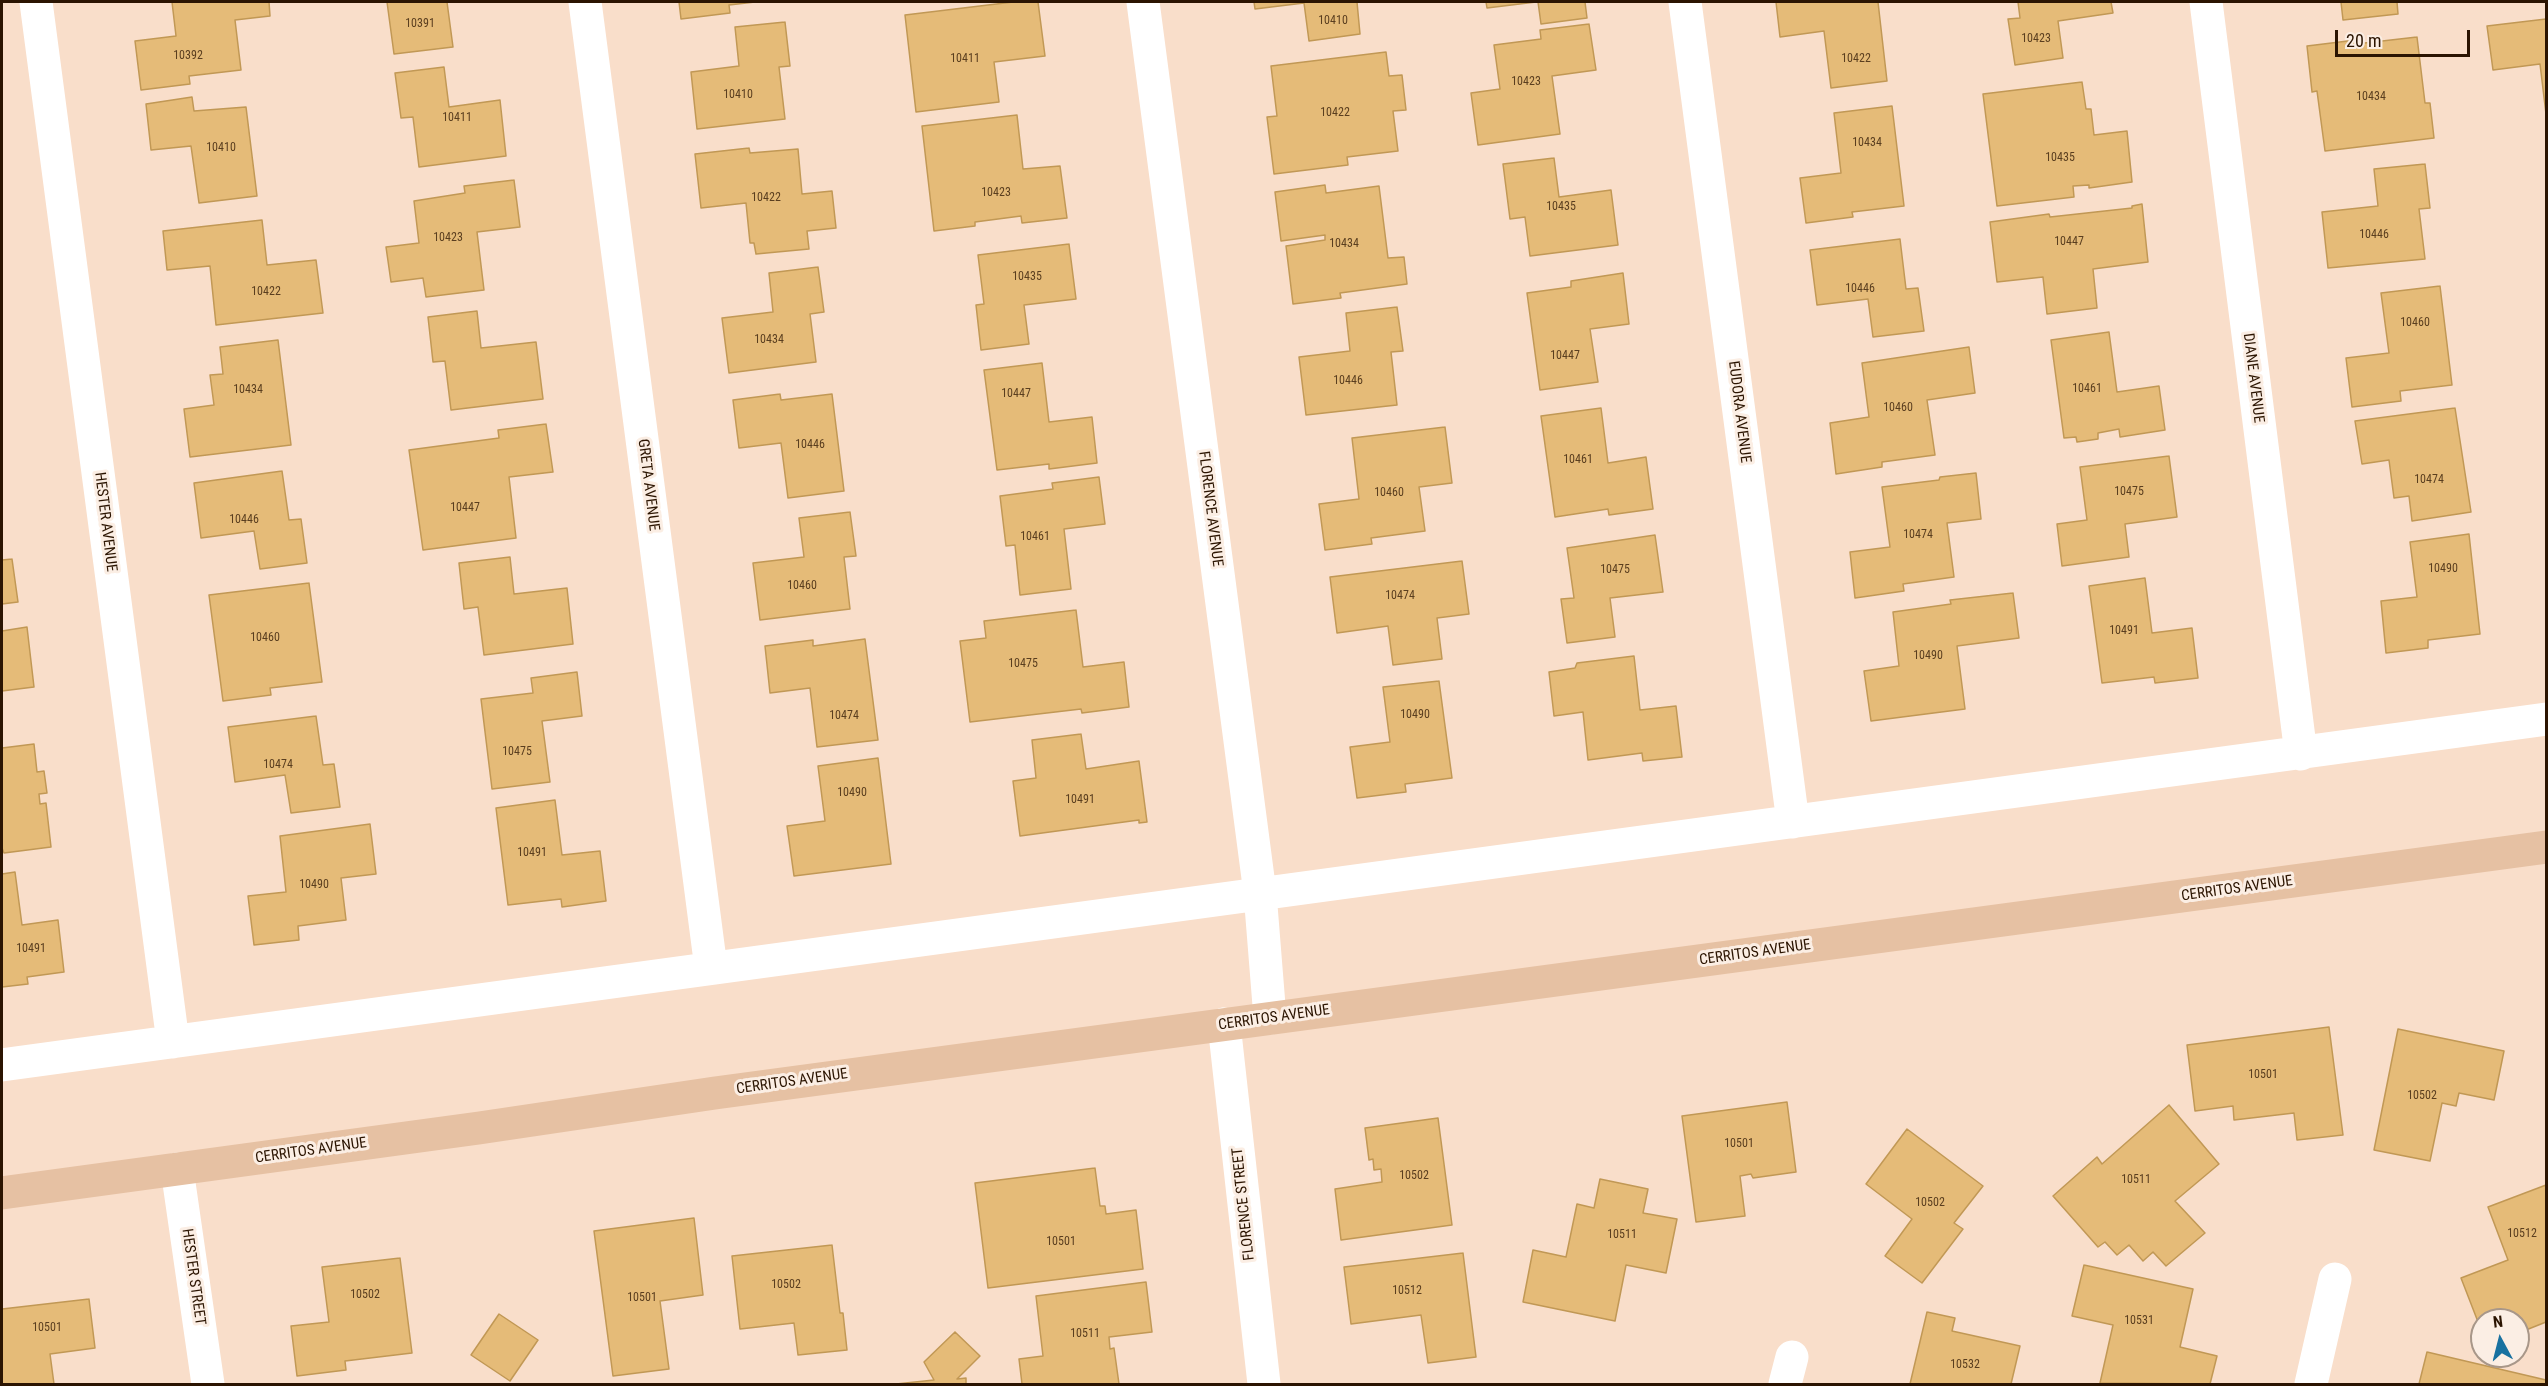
<!DOCTYPE html>
<html>
<head>
<meta charset="utf-8">
<style>
	body { margin:0 }
	#map { position:relative; width:2548px; height:1386px; overflow:hidden; background:#f9deca; font-family:"Roboto Condensed",sans-serif }
	canvas { display:block }
	.frame { position:absolute; inset:0; border:3px solid #2b1401; pointer-events:none }
	.north { position:absolute; left:2470px; top:1308px; width:60px; height:60px; box-sizing:border-box; background:#fbeee4; border:2px solid #a89789; border-radius:50%; rotate:353deg; font-size:16px; font-weight:700; line-height:24px; text-align:center; color:#2b1401 }
	.north::after { content:''; display:block; margin:auto; width:21px; height:27px; background:#1871a0; clip-path:polygon(50% 0,100% 100%,50% 72%,0 100%) }
	.scale { position:absolute; left:2335px; top:30px; width:135px; height:27px; box-sizing:border-box; border:3px solid #2b1401; border-top:0; padding-left:8px; font-size:18px; line-height:21px; white-space:nowrap; color:#2b1401; -webkit-text-stroke:4px #fbeee4; paint-order:stroke }
</style>
</head>
<body>
<div id="map">
<canvas width="2548" height="1386"></canvas>
<div class="frame"></div>
<div class="north">N</div>
<div class="scale">20 m</div>
</div>
<script>
const g = document.querySelector('canvas').getContext('2d');
g.lineJoin = 'round';
function fill(path, color) {
  g.fillStyle = color;
  g.fill(path, 'evenodd');
}
function poly(rows) {
  const path = new Path2D();
  for (const r of rows) {
    path.moveTo(r[0], r[1]);
    for (let i = 2; i < r.length; i += 2) path.lineTo(r[i], r[i + 1]);
  }
  return path;
}
function stroke(path, color, width, dash) {
  g.strokeStyle = color;
  g.lineWidth = width;
  g.lineCap = dash ? 'butt' : 'round';
  g.setLineDash(dash || []);
  g.stroke(path);
}
function label(font, color, halo, rows, align = 'center') {
  g.font = font + ' "Roboto Condensed",sans-serif';
  g.lineWidth = 6;
  g.setLineDash([]);
  g.textBaseline = 'middle';
  g.strokeStyle = halo;
  g.fillStyle = color;
  for (const [text, x, y, turn = 0] of rows) {
    g.save();
    g.translate(x, y);
    g.rotate((+turn || 0) * Math.PI / 180);
    g.textAlign = isNaN(turn) ? turn : align;
    if (halo) g.strokeText(text, 0, 0);
    g.fillText(text, 0, 0);
    g.restore();
  }
}
const building = poly([
	[172,2,269,2,270,16,235,20,241,70,189,76,190,84,141,90,135,41,176,36,172,2],
	[387,2,447,2,453,47,394,54,387,2],
	[679,2,755,2,729,5,730,13,681,19,679,2],
	[1013,2,1038,2,1045,56,994,62,999,102,916,112,905,15,1013,2],
	[1254,2,1357,2,1360,34,1309,41,1304,3,1255,9,1254,2],
	[1486,2,1536,2,1487,8,1486,2],
	[1538,2,1585,2,1587,18,1541,24,1538,2],
	[1776,2,1878,2,1887,81,1831,88,1824,31,1780,37,1776,2],
	[2018,2,2111,2,2113,13,2058,21,2063,58,2015,65,2008,19,2020,18,2018,2],
	[2341,2,2397,2,2398,14,2343,20,2341,2],
	[2546,19,2546,114,2540,64,2493,70,2487,26,2546,19],
	[785,22,790,66,779,67,785,119,697,129,691,72,739,66,735,27,785,22],
	[1589,24,1596,70,1552,76,1560,134,1478,145,1471,93,1500,89,1494,45,1541,39,1540,30,1589,24],
	[2417,37,2425,103,2430,103,2434,138,2325,151,2317,91,2312,92,2307,46,2356,40,2356,44,2417,37],
	[1386,52,1389,76,1402,75,1406,110,1393,111,1398,151,1347,157,1348,165,1274,174,1267,117,1277,116,1271,66,1386,52],
	[444,67,449,107,500,100,506,156,419,167,413,117,401,118,395,73,444,67],
	[2082,82,2086,109,2091,109,2094,135,2127,131,2132,182,2089,188,2089,185,2073,186,2074,197,1997,206,1983,94,2082,82],
	[192,97,194,111,246,107,257,196,199,203,191,146,151,150,146,104,192,97],
	[1892,106,1904,206,1852,212,1853,217,1806,223,1800,178,1841,173,1834,113,1892,106],
	[1017,115,1023,169,1060,166,1067,218,1022,223,1021,216,975,222,975,226,934,231,922,126,1017,115],
	[749,148,750,153,798,149,802,194,832,191,836,228,807,231,809,249,756,254,754,243,750,243,746,203,701,208,695,154,749,148],
	[1554,158,1559,197,1611,190,1618,245,1530,256,1525,217,1510,219,1503,164,1554,158],
	[2425,164,2430,208,2419,209,2425,259,2328,268,2322,212,2378,206,2374,169,2425,164],
	[514,180,520,227,477,232,484,290,426,297,423,278,391,282,386,247,419,243,414,201,465,193,464,186,514,180],
	[1325,185,1326,193,1379,186,1388,258,1404,257,1407,284,1340,293,1341,298,1293,304,1286,246,1325,240,1325,235,1281,241,1275,192,1325,185],
	[2142,204,2148,262,2093,269,2097,308,2047,314,2043,277,1997,282,1990,222,2049,214,2050,217,2132,208,2132,206,2142,204],
	[262,220,267,265,316,260,323,313,216,325,210,266,167,270,163,231,262,220],
	[1900,239,1906,289,1918,288,1924,331,1873,337,1868,299,1817,305,1810,250,1900,239],
	[1069,244,1076,299,1024,305,1029,344,981,350,976,305,984,304,978,255,1069,244],
	[818,267,824,312,810,314,816,362,729,373,722,318,773,312,769,273,818,267],
	[1623,273,1629,324,1590,329,1598,382,1540,390,1527,293,1571,287,1571,281,1623,273],
	[2440,286,2452,385,2400,391,2401,401,2352,407,2346,358,2389,353,2381,293,2440,286],
	[1397,307,1403,351,1391,352,1397,405,1306,415,1299,357,1350,351,1346,313,1397,307],
	[477,311,481,348,536,342,543,399,451,410,445,361,433,362,428,317,477,311],
	[2109,332,2117,392,2159,386,2165,430,2120,437,2119,429,2098,433,2098,439,2077,442,2076,437,2064,438,2051,340,2109,332],
	[278,340,291,445,190,457,184,409,214,405,210,375,223,374,220,347,278,340],
	[1969,347,1975,393,1927,400,1935,455,1882,462,1882,467,1836,474,1830,423,1869,417,1862,363,1969,347],
	[1042,363,1049,422,1092,417,1097,463,1049,469,1049,464,997,470,984,370,1042,363],
	[780,394,781,400,832,394,844,491,788,498,781,443,739,448,733,400,780,394],
	[1601,408,1608,463,1646,457,1653,509,1609,515,1608,509,1555,517,1541,416,1601,408],
	[2455,408,2471,512,2412,521,2409,496,2394,498,2389,460,2362,464,2355,421,2455,408],
	[546,424,553,472,509,477,516,538,423,550,409,450,499,438,498,430,546,424],
	[1445,427,1452,483,1419,487,1425,531,1371,538,1372,544,1325,550,1319,504,1359,499,1352,438,1445,427],
	[2169,456,2177,517,2125,524,2129,557,2062,566,2057,524,2087,520,2080,467,2169,456],
	[282,471,289,520,301,519,307,563,260,569,254,531,201,538,194,483,282,471],
	[1976,473,1981,519,1947,523,1954,577,1903,584,1904,591,1855,598,1850,552,1890,547,1882,487,1939,480,1940,477,1976,473],
	[1099,477,1105,524,1064,529,1071,589,1020,595,1015,545,1006,546,1000,496,1053,489,1052,483,1099,477],
	[850,512,856,556,844,557,850,609,760,620,753,563,804,557,799,518,850,512],
	[2469,534,2480,634,2428,640,2428,648,2386,653,2381,601,2417,597,2410,542,2469,534],
	[1655,535,1663,592,1610,598,1615,637,1567,643,1561,599,1574,598,1567,548,1655,535],
	[510,557,514,594,567,588,573,644,484,655,478,607,464,609,459,563,510,557],
	[12,559,18,602,2,604,2,560,12,559],
	[1462,561,1469,614,1437,618,1442,659,1393,665,1388,626,1337,633,1330,577,1462,561],
	[2145,578,2152,633,2192,628,2198,678,2155,683,2154,677,2102,683,2089,586,2145,578],
	[309,583,322,682,270,688,271,695,223,701,209,595,309,583],
	[2013,593,2019,638,1957,646,1965,709,1871,721,1864,671,1899,666,1893,612,1951,604,1950,600,2013,593],
	[1076,610,1083,667,1124,662,1129,707,1082,713,1081,709,970,722,960,641,986,638,984,621,1076,610],
	[27,627,34,687,2,691,2,631,27,627],
	[865,639,878,740,817,747,810,688,770,693,765,646,813,640,813,646,865,639],
	[1634,656,1640,710,1676,706,1682,757,1643,761,1642,753,1588,760,1583,712,1554,716,1549,672,1575,668,1577,663,1634,656],
	[577,672,582,716,542,721,550,782,492,789,481,699,533,693,531,678,577,672],
	[1439,681,1452,778,1405,784,1406,792,1357,798,1350,747,1390,742,1383,687,1439,681],
	[316,716,323,765,334,764,340,807,291,813,285,775,235,782,228,727,316,716],
	[1081,734,1086,769,1139,761,1147,822,1139,823,1139,820,1020,836,1013,781,1036,778,1032,740,1081,734],
	[34,744,37,772,44,771,47,793,39,794,40,804,46,803,51,847,4,853,2,848,2,748,34,744],
	[878,758,891,864,794,876,787,826,825,821,818,766,878,758],
	[555,800,562,855,600,851,606,901,562,907,561,899,508,905,496,808,555,800],
	[370,824,376,874,341,878,346,920,298,926,299,940,254,945,248,896,286,892,280,836,370,824],
	[15,872,22,925,58,920,64,972,27,977,28,984,2,987,2,874,15,872],
	[2329,1027,2343,1135,2297,1140,2294,1113,2234,1120,2233,1106,2195,1111,2187,1045,2329,1027],
	[2398,1029,2504,1051,2494,1100,2459,1093,2456,1106,2442,1103,2430,1161,2374,1150,2398,1029],
	[1787,1102,1796,1172,1753,1178,1751,1174,1740,1176,1745,1216,1696,1222,1682,1116,1787,1102],
	[2169,1105,2219,1164,2175,1201,2205,1233,2166,1266,2153,1252,2143,1261,2129,1245,2117,1255,2105,1242,2098,1247,2053,1196,2097,1157,2102,1164,2169,1105],
	[1438,1118,1452,1225,1341,1240,1335,1189,1382,1182,1381,1169,1374,1170,1373,1159,1369,1160,1365,1128,1438,1118],
	[1907,1129,1983,1186,1954,1223,1963,1229,1922,1283,1885,1256,1912,1219,1866,1184,1907,1129],
	[1095,1168,1100,1206,1105,1206,1106,1214,1136,1210,1143,1269,988,1288,975,1183,1095,1168],
	[1600,1179,1648,1189,1643,1213,1677,1219,1666,1273,1626,1265,1615,1321,1523,1302,1533,1250,1566,1257,1577,1204,1594,1208,1600,1179],
	[2546,1185,2546,1322,2521,1332,2514,1314,2498,1320,2482,1320,2482,1326,2480,1327,2461,1278,2508,1260,2488,1207,2546,1185],
	[694,1218,703,1295,660,1301,669,1369,613,1376,594,1231,694,1218],
	[832,1245,840,1313,843,1313,847,1350,798,1355,794,1323,740,1329,732,1256,832,1245],
	[1463,1253,1476,1357,1428,1363,1421,1315,1351,1324,1344,1267,1463,1253],
	[400,1258,412,1353,345,1361,346,1370,297,1376,291,1326,329,1322,322,1267,400,1258],
	[2084,1265,2193,1289,2180,1347,2217,1356,2210,1384,2100,1383,2113,1325,2072,1316,2084,1265],
	[1146,1282,1152,1332,1109,1337,1110,1349,1114,1348,1119,1384,1022,1384,1019,1359,1043,1356,1036,1296,1146,1282],
	[89,1299,95,1348,50,1354,54,1384,2,1384,2,1309,89,1299],
	[1927,1312,1955,1318,1952,1331,2020,1346,2011,1384,1910,1384,1927,1312],
	[499,1314,538,1340,510,1381,471,1355,499,1314],
	[955,1332,980,1356,957,1379,966,1378,966,1384,896,1384,934,1380,924,1362,955,1332],
	[2427,1352,2546,1380,2546,1384,2419,1384,2427,1352]
]);
fill(building, '#e5bb78');
stroke(building, '#c19855', 1.5);
stroke(poly([
	[36,2,173,1042],
	[585,2,711,968],
	[1143,2,1260,893,1270,1018],
	[1685,2,1793,822],
	[2206,2,2301,754],
	[1224,1024,1264,1384],
	[2,1065,2546,719],
	[177,1169,208,1384],
	[1785,1384,1792,1357],
	[2311,1384,2335,1279]
]), '#fff', 33);
stroke(poly([
	[2,1193,479,1128,715,1093,2546,847]
]), '#e6c1a3', 33);
label('12px', '#5a3e1f', null, [
	["10410",1333,21],
	["10391",420,24],
	["10423",2036,39],
	["10392",188,56],
	["10411",965,59],
	["10422",1856,59],
	["10423",1526,82],
	["10410",738,95],
	["10434",2371,97],
	["10422",1335,113],
	["10411",457,118],
	["10434",1867,143],
	["10410",221,148],
	["10435",2060,158],
	["10423",996,193],
	["10422",766,198],
	["10435",1561,207],
	["10446",2374,235],
	["10423",448,238],
	["10447",2069,242],
	["10434",1344,244],
	["10435",1027,277],
	["10446",1860,289],
	["10422",266,292],
	["10460",2415,323],
	["10434",769,340],
	["10447",1565,356],
	["10446",1348,381],
	["10461",2087,389],
	["10434",248,390],
	["10447",1016,394],
	["10460",1898,408],
	["10446",810,445],
	["10461",1578,460],
	["10474",2429,480],
	["10475",2129,492],
	["10460",1389,493],
	["10447",465,508],
	["10446",244,520],
	["10474",1918,535],
	["10461",1035,537],
	["10490",2443,569],
	["10475",1615,570],
	["10460",802,586],
	["10474",1400,596],
	["10491",2124,631],
	["10460",265,638],
	["10490",1928,656],
	["10475",1023,664],
	["10490",1415,715],
	["10474",844,716],
	["10475",517,752],
	["10474",278,765],
	["10490",852,793],
	["10491",1080,800],
	["10491",532,853],
	["10490",314,885],
	["10491",31,949],
	["10501",2263,1075],
	["10502",2422,1096],
	["10501",1739,1144],
	["10502",1414,1176],
	["10511",2136,1180],
	["10502",1930,1203],
	["10512",2522,1234],
	["10511",1622,1235],
	["10501",1061,1242],
	["10502",786,1285],
	["10512",1407,1291],
	["10502",365,1295],
	["10501",642,1298],
	["10531",2139,1321],
	["10501",47,1328],
	["10511",1085,1334],
	["10532",1965,1365]
]);
label('15px', '#2b1401', '#fbeee4', [
	["DIANE AVENUE",2253,378,83],
	["EUDORA AVENUE",1739,412,83],
	["GRETA AVENUE",648,485,83],
	["FLORENCE AVENUE",1210,509,83],
	["HESTER AVENUE",105,522,83],
	["CERRITOS AVENUE",2237,889,-8],
	["CERRITOS AVENUE",1755,953,-8],
	["CERRITOS AVENUE",1274,1018,-8],
	["CERRITOS AVENUE",792,1082,-8],
	["CERRITOS AVENUE",311,1151,-8],
	["FLORENCE STREET",1244,1204,-96],
	["HESTER STREET",193,1277,82]
]);
</script>
</body>
</html>
